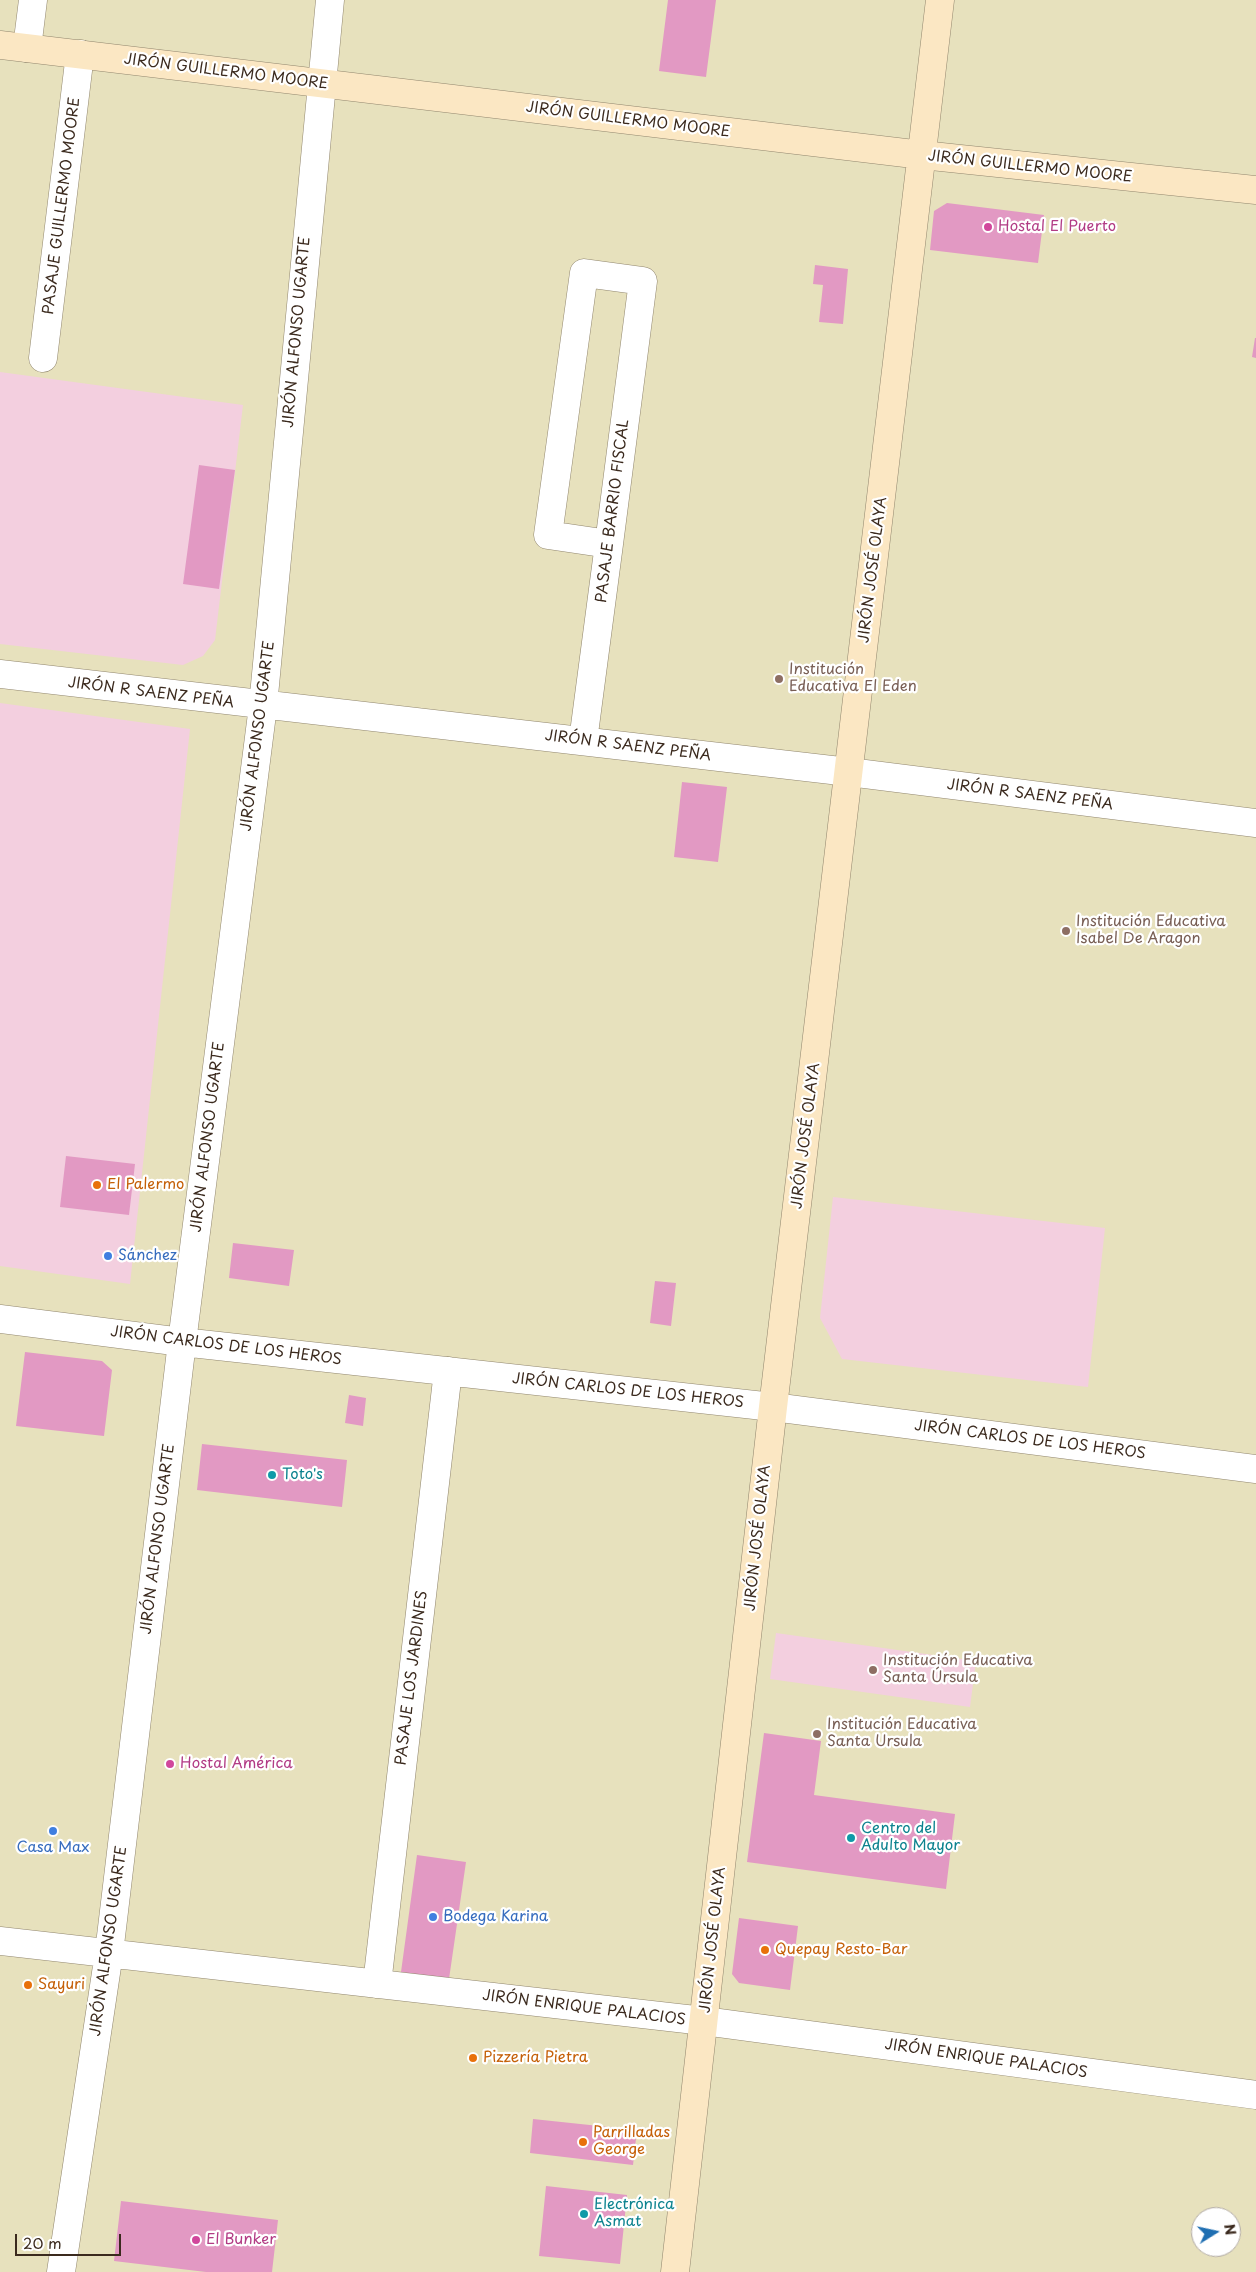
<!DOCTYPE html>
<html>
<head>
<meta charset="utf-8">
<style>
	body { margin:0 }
	#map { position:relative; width:1256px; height:2272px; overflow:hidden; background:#e7e1bd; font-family:"Playpen Sans",sans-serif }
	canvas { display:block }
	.north { position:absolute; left:1191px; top:2207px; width:50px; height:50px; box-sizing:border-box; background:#fff; border:1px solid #b1aaa5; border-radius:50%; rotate:80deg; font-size:14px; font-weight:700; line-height:20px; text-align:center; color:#3b2a1e }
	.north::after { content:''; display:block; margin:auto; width:18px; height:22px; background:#1f6fb2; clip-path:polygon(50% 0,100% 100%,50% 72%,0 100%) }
	.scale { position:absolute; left:15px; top:2234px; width:106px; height:22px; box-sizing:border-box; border:2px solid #3b2a1e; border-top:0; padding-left:6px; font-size:15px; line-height:18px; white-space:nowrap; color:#3b2a1e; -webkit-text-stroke:4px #fff; paint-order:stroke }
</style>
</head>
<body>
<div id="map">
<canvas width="1256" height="2272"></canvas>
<div class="north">N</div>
<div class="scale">20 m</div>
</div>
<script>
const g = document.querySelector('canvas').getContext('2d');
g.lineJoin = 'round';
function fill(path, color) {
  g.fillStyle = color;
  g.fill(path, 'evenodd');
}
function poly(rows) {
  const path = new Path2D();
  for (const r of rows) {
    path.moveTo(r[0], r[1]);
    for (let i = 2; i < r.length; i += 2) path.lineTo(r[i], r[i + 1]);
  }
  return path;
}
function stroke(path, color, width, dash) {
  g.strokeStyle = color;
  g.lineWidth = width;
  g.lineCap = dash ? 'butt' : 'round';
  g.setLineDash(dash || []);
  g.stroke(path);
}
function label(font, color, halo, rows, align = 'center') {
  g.font = font + ' "Playpen Sans",sans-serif';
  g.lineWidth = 4.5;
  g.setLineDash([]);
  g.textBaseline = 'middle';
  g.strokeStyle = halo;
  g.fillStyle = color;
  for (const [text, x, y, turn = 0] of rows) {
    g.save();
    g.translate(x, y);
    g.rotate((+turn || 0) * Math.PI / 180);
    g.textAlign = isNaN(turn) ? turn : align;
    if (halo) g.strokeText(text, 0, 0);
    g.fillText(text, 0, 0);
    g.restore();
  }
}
fill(poly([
	[0,372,243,405,215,640,203,656,183,665,0,644],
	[0,703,190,729,130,1284,0,1266],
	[833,1197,1105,1228,1088,1387,842,1359,820,1318],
	[776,1633,976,1661,970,1707,770,1679]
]), '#f3cfdf');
fill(poly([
	[668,0,716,0,706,77,659,71],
	[947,203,1044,215,1038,263,930,250,934,211],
	[815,265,848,269,843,324,819,322,823,285,813,284],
	[1255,338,1256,338,1256,358,1252,357],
	[199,465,235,470,219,589,183,584],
	[682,782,727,787,718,862,674,857],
	[66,1156,135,1164,129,1215,60,1207],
	[233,1243,294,1250,289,1286,229,1278],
	[655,1281,676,1283,671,1326,650,1323],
	[25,1352,102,1361,112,1370,104,1436,16,1426],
	[349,1395,366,1398,363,1426,345,1423],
	[202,1444,347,1460,342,1507,197,1490],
	[764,1733,821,1741,814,1795,955,1814,946,1889,747,1862],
	[417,1855,466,1862,449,1979,401,1972],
	[739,1918,798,1926,790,1990,739,1983,732,1974],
	[533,2119,637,2130,633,2165,530,2153],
	[546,2186,627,2195,620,2264,539,2256],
	[121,2201,278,2220,272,2272,206,2272,114,2261]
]), '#e299c3');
const street = poly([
	[27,48,33,0],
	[43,358,80,54],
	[0,674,849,772,1256,823],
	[583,741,609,544,643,281,584,273,548,535,609,544],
	[0,1319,182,1342,773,1407,1256,1469],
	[0,1941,704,2021,1256,2095],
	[377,1984,448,1371],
	[61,2272,109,1953,182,1342,263,706,330,0]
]);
const secondary = poly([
	[0,45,922,155,1256,190],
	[675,2272,773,1407,940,0]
]);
stroke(street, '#91866e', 29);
stroke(secondary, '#91866e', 29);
stroke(street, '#fff', 28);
stroke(secondary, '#fbe7c3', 28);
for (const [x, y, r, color] of [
	[988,227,5,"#d1479c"],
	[779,679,5,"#8d6e63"],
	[1066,931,5,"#8d6e63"],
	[97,1185,5,"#e8710a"],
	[108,1256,5,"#3f7fe0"],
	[272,1475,5,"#0f9aa8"],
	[873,1670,5,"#8d6e63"],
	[817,1734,5,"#8d6e63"],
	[170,1764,5,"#d1479c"],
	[53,1831,5,"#3f7fe0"],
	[851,1838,5,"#0f9aa8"],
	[433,1917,5,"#3f7fe0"],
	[765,1950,5,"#e8710a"],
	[28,1985,5,"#e8710a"],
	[473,2058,5,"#e8710a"],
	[583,2142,5,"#e8710a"],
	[584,2214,5,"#0f9aa8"],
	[196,2240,5,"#d1479c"]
]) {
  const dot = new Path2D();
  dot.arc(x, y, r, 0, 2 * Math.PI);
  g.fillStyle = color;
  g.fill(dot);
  stroke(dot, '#fff', 2);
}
label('15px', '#3b2a1e', '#fff', [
	["JIRÓN GUILLERMO MOORE",226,72,7],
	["JIRÓN GUILLERMO MOORE",628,120,7],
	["JIRÓN GUILLERMO MOORE",1030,167,6],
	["PASAJE GUILLERMO MOORE",62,206,-83],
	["JIRÓN ALFONSO UGARTE",297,332,-85],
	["PASAJE BARRIO FISCAL",613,511,-83],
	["JIRÓN JOSÉ OLAYA",873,570,-83],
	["JIRÓN R SAENZ PEÑA",151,693,7],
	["JIRÓN ALFONSO UGARTE",258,736,-83],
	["JIRÓN R SAENZ PEÑA",628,746,7],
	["JIRÓN R SAENZ PEÑA",1030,795,7],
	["JIRÓN JOSÉ OLAYA",806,1136,-83],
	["JIRÓN ALFONSO UGARTE",208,1137,-83],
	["JIRÓN CARLOS DE LOS HEROS",226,1346,7],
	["JIRÓN CARLOS DE LOS HEROS",628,1391,6],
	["JIRÓN CARLOS DE LOS HEROS",1030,1440,7],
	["JIRÓN JOSÉ OLAYA",758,1538,-84],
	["JIRÓN ALFONSO UGARTE",158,1539,-83],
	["PASAJE LOS JARDINES",412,1678,-83],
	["JIRÓN JOSÉ OLAYA",713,1940,-84],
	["JIRÓN ALFONSO UGARTE",109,1941,-82],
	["JIRÓN ENRIQUE PALACIOS",584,2008,7],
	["JIRÓN ENRIQUE PALACIOS",986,2059,8]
]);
label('15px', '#b23c85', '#fff', [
	["Hostal El Puerto",998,227],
	["Hostal América",180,1764],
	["El Bunker",206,2240]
], 'left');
label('15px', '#785e54', '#fff', [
	["Institución",789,670],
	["Educativa El Eden",789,687],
	["Institución Educativa",1076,922],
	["Isabel De Aragon",1076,939],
	["Institución Educativa",883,1661],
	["Santa Úrsula",883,1678],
	["Institución Educativa",827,1725],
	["Santa Ursula",827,1742]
], 'left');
label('15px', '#c56008', '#fff', [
	["El Palermo",107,1185],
	["Quepay Resto-Bar",775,1950],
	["Sayuri",38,1985],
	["Pizzería Pietra",483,2058],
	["Parrilladas",593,2133],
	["George",593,2150]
], 'left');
label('15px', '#366cbe', '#fff', [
	["Sánchez",118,1256],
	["Casa Max",53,1848,"center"],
	["Bodega Karina",443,1917]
], 'left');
label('15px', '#0d838f', '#fff', [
	["Toto's",282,1475],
	["Centro del",861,1829],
	["Adulto Mayor",861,1846],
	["Electrónica",594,2205],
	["Asmat",594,2222]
], 'left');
</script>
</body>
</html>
